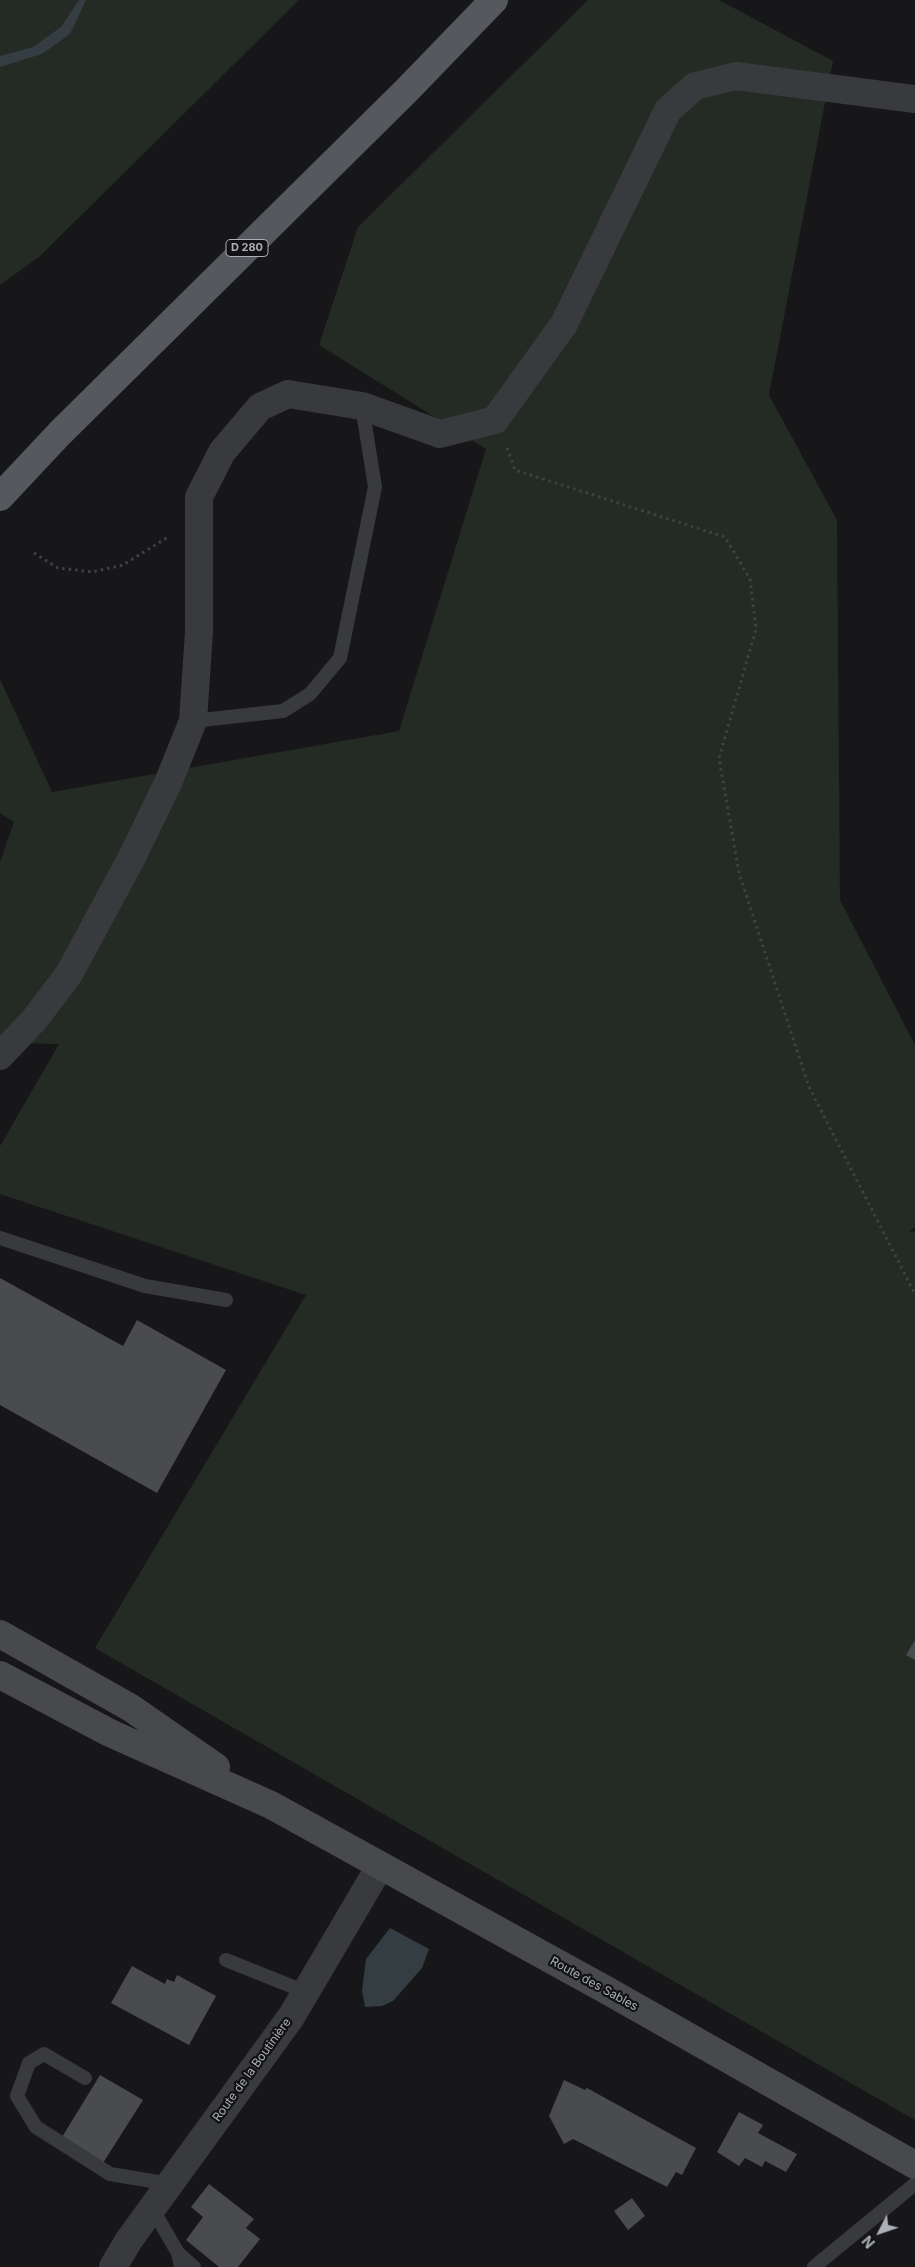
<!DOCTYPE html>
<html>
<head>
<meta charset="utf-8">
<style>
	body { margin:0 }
	#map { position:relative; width:915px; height:2267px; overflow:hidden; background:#171719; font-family:Inter,sans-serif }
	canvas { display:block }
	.north { position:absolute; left:855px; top:2207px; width:50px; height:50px; -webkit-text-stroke:4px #121214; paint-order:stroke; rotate:229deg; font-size:14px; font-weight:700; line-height:20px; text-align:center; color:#abb0b7 }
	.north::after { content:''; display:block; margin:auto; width:18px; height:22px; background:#abb0b7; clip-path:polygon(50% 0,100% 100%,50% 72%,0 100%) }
</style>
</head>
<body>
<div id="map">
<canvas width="915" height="2267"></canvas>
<div class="north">N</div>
</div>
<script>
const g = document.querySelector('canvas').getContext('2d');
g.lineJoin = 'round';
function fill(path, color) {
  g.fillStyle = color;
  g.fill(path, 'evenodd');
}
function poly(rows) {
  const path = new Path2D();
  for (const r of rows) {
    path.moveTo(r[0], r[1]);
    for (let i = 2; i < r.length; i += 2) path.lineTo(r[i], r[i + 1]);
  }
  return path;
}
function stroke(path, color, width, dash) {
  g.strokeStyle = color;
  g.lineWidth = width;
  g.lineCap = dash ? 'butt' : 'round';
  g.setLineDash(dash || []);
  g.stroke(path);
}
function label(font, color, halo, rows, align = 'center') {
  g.font = font + ' Inter,sans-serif';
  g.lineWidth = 4.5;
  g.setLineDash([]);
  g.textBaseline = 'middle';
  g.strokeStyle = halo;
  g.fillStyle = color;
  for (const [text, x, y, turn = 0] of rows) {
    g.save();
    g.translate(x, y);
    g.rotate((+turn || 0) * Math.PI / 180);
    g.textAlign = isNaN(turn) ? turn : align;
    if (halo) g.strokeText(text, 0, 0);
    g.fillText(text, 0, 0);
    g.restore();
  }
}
fill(poly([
	[0,0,299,0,39,257,0,285],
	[588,0,719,0,833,61,769,395,837,520,840,900,915,1045,915,1227,909,1232,915,1231,915,2120,95,1648,306,1295,0,1194,0,1146,59,1044,0,1043,0,862,14,822,0,813,0,679,52,792,399,731,486,449,319,345,358,227]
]), '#242a24');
fill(poly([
	[79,0,86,0,70,34,42,54,0,67,0,56,33,47,61,27],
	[390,1928,429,1949,422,1968,393,2001,382,2006,365,2007,362,1991,366,1959]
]), '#343e42');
fill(poly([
	[0,1278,123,1346,137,1320,226,1370,157,1493,0,1405],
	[915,1640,915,1660,906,1655],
	[132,1966,165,1984,167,1979,174,1982,177,1975,216,1996,189,2045,111,2003],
	[100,2075,143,2100,103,2163,62,2137],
	[564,2080,585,2090,587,2088,696,2148,682,2175,676,2172,667,2187,573,2139,564,2144,549,2116],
	[739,2112,763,2125,758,2133,797,2154,786,2172,765,2161,762,2167,745,2158,739,2166,717,2152],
	[209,2184,254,2219,246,2228,260,2239,238,2267,219,2267,186,2240,203,2217,191,2207],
	[632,2198,645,2216,628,2230,614,2211]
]), '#494b4e');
stroke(poly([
	[507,448,515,470,725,537,750,579,756,629,719,758,739,873,809,1087,915,1294],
	[34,553,58,568,92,572,123,565,168,537]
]), '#3f4144', 3, [2.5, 4]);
stroke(poly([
	[193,721,283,711,310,694,340,658,375,487,362,406],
	[0,1238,145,1286,226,1300],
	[226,1960,306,1992],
	[85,2078,44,2054,29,2063,17,2096,36,2127,110,2174,170,2184],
	[152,2208,178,2253,181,2267],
	[178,2253,194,2267],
	[814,2267,915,2184]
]), '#393a3d', 14);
stroke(poly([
	[0,1056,34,1020,69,974,131,859,168,783,193,721,199,632,199,497,222,452,260,407,288,394,362,406,440,434,495,420,564,324,668,110,695,86,736,76,915,99],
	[113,2267,129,2240,291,2017,380,1866]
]), '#393a3d', 28);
stroke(poly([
	[0,1634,131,1708,216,1767],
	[0,1675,110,1733,271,1805,608,1991,915,2165]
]), '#47494d', 28);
stroke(poly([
	[0,497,60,433,406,91,494,0]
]), '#55585c', 28);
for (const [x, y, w] of [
	[247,248,42]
]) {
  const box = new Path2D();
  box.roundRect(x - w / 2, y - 8.5, w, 17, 4);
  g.fillStyle = '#121214';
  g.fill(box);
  stroke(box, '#abb0b7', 1);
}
label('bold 11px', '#abb0b7', null, [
	["D 280",247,248]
]);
label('12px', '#abb0b7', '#121214', [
	["Route des Sables",594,1984,29],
	["Route de la Boutinière",252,2070,-54]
]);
</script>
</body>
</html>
